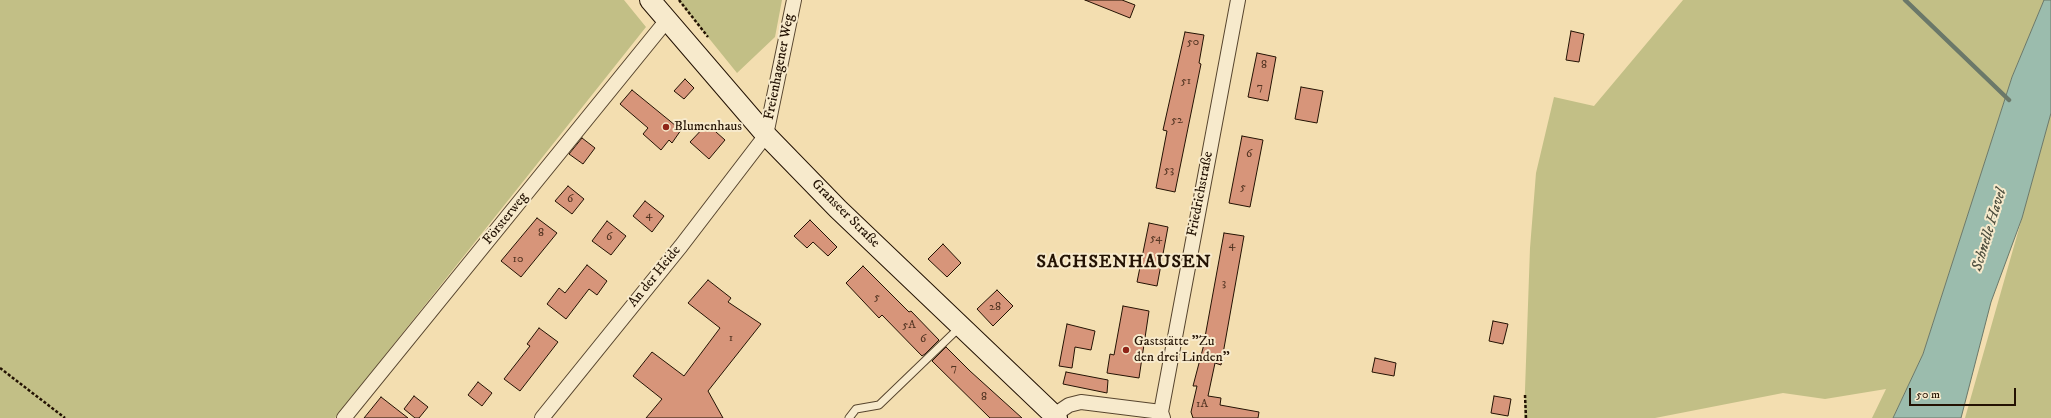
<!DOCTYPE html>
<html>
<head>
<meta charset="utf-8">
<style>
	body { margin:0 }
	#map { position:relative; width:2051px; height:418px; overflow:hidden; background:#f3deb0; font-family:"IM FELL DW Pica",serif }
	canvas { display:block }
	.scale { position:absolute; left:1909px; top:388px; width:107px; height:18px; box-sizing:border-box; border:2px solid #231203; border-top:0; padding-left:5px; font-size:12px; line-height:14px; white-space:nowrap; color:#231203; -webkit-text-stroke:3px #f7eacc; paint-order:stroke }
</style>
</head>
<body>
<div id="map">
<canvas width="2051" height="418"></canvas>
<div class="scale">50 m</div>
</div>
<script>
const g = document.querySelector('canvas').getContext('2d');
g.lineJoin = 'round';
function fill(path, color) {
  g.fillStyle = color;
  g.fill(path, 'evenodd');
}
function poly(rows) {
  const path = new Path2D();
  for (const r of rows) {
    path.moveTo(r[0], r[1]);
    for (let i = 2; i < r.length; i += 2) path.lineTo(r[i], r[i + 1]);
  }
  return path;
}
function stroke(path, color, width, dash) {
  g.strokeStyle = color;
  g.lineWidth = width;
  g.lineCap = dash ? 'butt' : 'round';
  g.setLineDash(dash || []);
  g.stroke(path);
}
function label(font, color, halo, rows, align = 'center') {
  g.font = font + ' "IM FELL DW Pica",serif';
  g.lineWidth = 4;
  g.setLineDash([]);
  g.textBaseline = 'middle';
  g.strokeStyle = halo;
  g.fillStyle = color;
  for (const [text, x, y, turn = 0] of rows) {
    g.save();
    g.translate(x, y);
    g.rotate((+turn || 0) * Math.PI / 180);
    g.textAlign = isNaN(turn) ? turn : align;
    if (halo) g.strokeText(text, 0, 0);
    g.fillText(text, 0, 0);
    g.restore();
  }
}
fill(poly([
	[0,0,624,0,646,27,335,418,0,418],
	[678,0,782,0,775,37,737,73],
	[1683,0,2044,0,2012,77,1923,354,1893,418,1872,418,1886,389,1825,399,1783,393,1655,418,1524,418,1530,248,1536,173,1554,97,1594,106],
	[2051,113,2051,418,1965,418,2022,218]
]), '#c2bf86');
const water = poly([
	[2044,0,2051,0,2051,113,2022,218,1991,302,1961,418,1893,418,1923,354,2012,77,2044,0]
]);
fill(water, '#9bbcad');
stroke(water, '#6b7869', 1);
stroke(poly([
	[1905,0,2009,100]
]), '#6b7869', 4.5);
const building = poly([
	[1085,0,1122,0,1135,5,1130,18,1085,0],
	[1571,31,1584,34,1579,62,1566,60,1571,31],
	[1185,32,1204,35,1199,63,1201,64,1175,192,1156,188,1167,131,1163,130,1185,32],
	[1257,53,1276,57,1268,101,1248,97,1257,53],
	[685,79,694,88,684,99,674,91,685,79],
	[1301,87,1323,91,1317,123,1295,119,1301,87],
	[632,90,681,130,672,143,669,140,661,150,643,134,648,128,620,104,632,90],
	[707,124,725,140,709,159,690,142,707,124],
	[1242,136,1263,140,1250,207,1229,203,1242,136],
	[582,138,595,148,583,164,569,154,582,138],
	[568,186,584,199,572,214,555,201,568,186],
	[645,201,664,216,652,232,633,216,645,201],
	[537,218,557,233,521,277,501,261,537,218],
	[810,220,837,247,828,256,813,242,807,248,794,236,810,220],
	[607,221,626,236,611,255,592,241,607,221],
	[1149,223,1168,227,1157,286,1137,282,1149,223],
	[1224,233,1244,236,1221,365,1215,363,1208,396,1221,398,1220,405,1259,412,1258,418,1193,418,1191,412,1197,386,1193,386,1203,348,1224,233],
	[943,244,961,263,947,277,928,259,943,244],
	[587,265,607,281,597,295,589,289,566,319,547,304,559,288,565,293,587,265],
	[863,266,909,312,911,311,939,340,925,354,922,356,882,315,879,318,846,283,863,266],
	[708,280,731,298,728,302,761,324,708,391,723,418,646,418,662,399,633,376,652,352,684,376,720,328,688,303,708,280],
	[997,290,1013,306,993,326,977,309,997,290],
	[1123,306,1149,311,1139,378,1107,373,1110,354,1114,355,1123,306],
	[1493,321,1508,324,1503,344,1489,341,1493,321],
	[1067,324,1095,331,1091,350,1075,347,1072,368,1059,366,1067,324],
	[539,328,558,342,520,391,504,379,530,346,527,344,539,328],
	[946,347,970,371,1022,418,990,418,932,361,946,347],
	[1375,358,1396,363,1394,376,1372,372,1375,358],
	[1066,372,1108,380,1107,393,1063,384,1066,372],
	[478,382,492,393,482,406,468,395,478,382],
	[414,396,428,407,419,418,415,418,404,409,414,396],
	[1494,396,1511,399,1508,416,1491,413,1494,396],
	[381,397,408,418,364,418,381,397]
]);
fill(building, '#d7957a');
stroke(building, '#231203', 1);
const service = poly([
	[849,418,856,409,879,405,960,327]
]);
const minor = poly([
	[1054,415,1069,405,1081,402,1161,412],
	[344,418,667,20],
	[542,418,681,246,766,135,794,0],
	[1163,418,1161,412,1238,0]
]);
const secondary = poly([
	[650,0,766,135,838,209,1057,418]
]);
stroke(service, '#57452e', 9);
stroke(minor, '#57452e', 16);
stroke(secondary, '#231203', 22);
stroke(poly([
	[679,0,708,37],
	[0,368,65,418],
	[1525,395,1526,418]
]), '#231203', 2.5, [3, 2]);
stroke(service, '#f7eacc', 7);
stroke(minor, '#f7eacc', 14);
stroke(secondary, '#f7eacc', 20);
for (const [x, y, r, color] of [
	[666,127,4,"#8f2418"],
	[1126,350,4,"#8f2418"]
]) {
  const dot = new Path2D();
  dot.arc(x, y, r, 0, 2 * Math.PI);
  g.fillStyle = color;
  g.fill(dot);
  stroke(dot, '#f7eacc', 1.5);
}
label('12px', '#503321', null, [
	["50",1193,43],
	["8",1264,66],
	["51",1186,82],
	["7",1260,88],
	["52",1177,121],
	["6",1249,155],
	["53",1169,171],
	["5",1243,188],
	["6",570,200],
	["4",649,216],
	["8",541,234],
	["6",609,238],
	["54",1156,239],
	["4",1232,246],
	["10",518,260],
	["3",1224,284],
	["5",877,298],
	["28",995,308],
	["5A",909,326],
	["1",731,339],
	["6",923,340],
	["7",954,369],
	["8",984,398],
	["1A",1202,405]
]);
label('14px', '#231203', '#f7eacc', [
	["Freienhagener Weg",780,67,-79],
	["Friedrichstraße",1201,194,-79],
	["Granseer Straße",845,214,45],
	["Försterweg",506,219,-51],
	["An der Heide",655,277,-51]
]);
label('14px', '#231203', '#f7eacc', [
	["Blumenhaus",674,127],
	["Gaststätte \"Zu",1134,342],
	["den drei Linden\"",1134,358]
], 'left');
label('italic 15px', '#4d4e3e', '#f7eacc', [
	["Schnelle Havel",1990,230,-73]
]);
g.letterSpacing = '1px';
label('bold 18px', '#231203', '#f7eacc', [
	["SACHSENHAUSEN",1124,263]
]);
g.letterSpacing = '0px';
</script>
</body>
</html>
